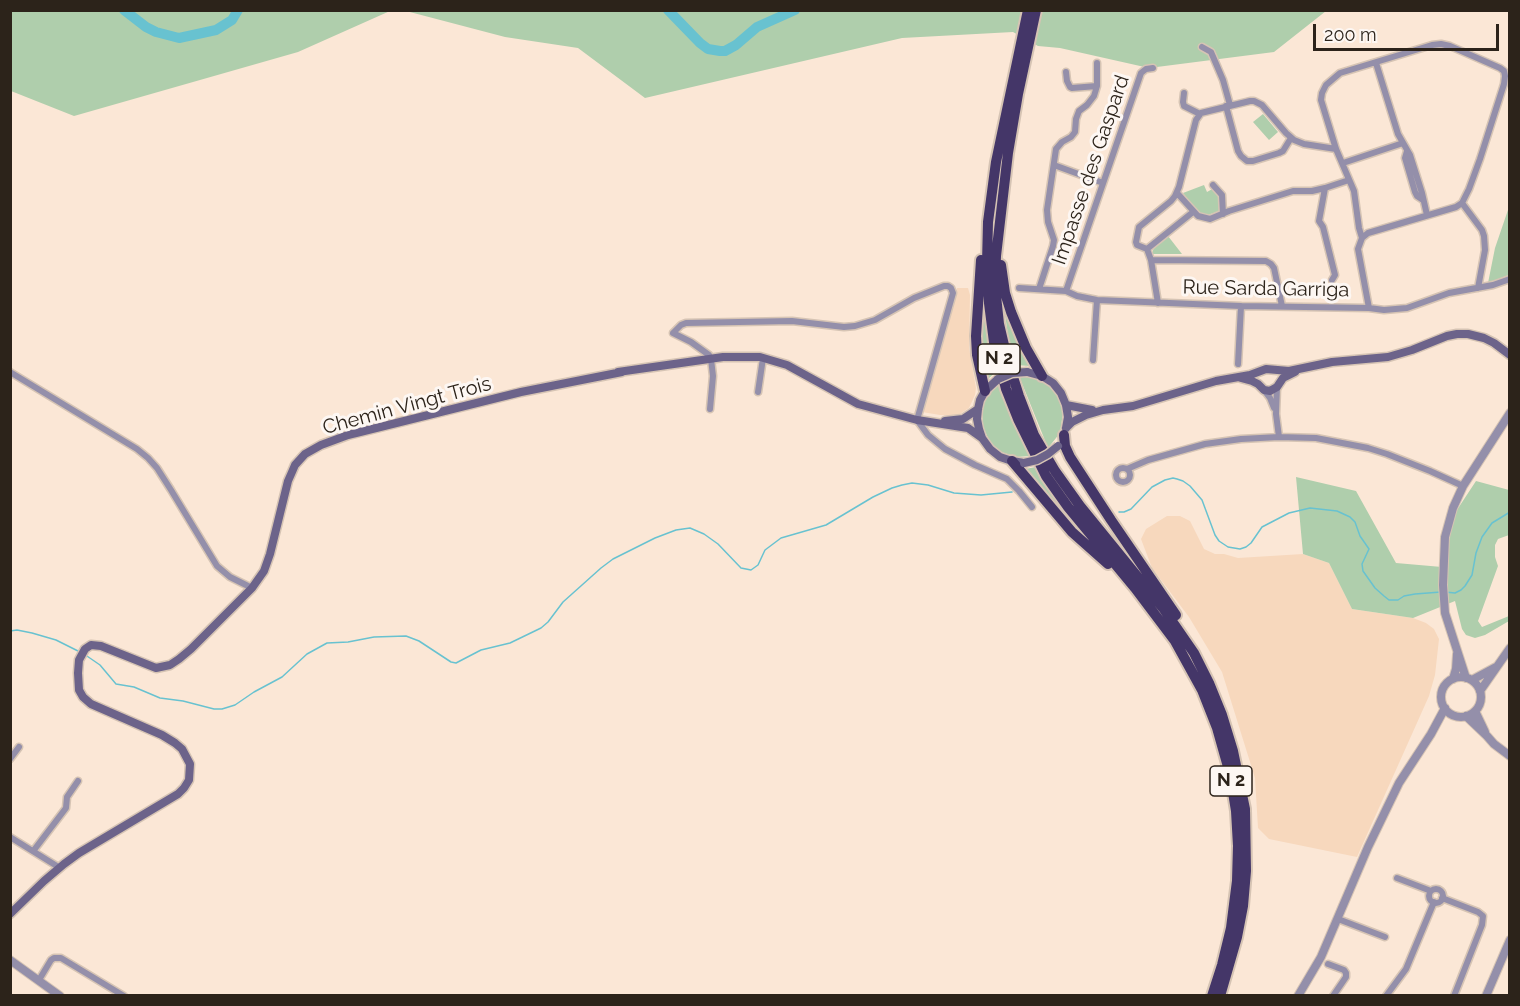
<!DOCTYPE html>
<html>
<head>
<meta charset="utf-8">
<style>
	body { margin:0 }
	#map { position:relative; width:1520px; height:1006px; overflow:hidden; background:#fbe7d6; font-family:Raleway,sans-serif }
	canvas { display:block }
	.frame { position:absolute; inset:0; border:12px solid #2c231a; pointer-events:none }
	.scale { position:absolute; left:1313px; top:24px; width:186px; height:27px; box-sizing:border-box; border:3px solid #2c231a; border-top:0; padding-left:8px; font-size:18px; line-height:21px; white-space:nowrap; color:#2c231a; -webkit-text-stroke:4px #fdf7f3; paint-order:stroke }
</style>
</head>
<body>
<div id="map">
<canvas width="1520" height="1006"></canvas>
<div class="frame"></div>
<div class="scale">200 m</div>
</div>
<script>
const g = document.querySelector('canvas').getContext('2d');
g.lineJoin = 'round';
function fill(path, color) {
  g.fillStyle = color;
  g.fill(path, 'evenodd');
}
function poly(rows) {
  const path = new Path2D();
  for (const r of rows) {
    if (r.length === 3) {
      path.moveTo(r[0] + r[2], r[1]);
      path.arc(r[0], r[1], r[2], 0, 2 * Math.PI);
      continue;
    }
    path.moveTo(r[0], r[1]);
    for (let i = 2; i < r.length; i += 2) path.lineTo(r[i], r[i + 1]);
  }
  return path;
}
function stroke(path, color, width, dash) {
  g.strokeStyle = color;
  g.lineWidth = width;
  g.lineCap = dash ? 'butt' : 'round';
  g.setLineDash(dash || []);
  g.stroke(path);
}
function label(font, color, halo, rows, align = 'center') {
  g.font = font + ' Raleway,sans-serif';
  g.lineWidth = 6;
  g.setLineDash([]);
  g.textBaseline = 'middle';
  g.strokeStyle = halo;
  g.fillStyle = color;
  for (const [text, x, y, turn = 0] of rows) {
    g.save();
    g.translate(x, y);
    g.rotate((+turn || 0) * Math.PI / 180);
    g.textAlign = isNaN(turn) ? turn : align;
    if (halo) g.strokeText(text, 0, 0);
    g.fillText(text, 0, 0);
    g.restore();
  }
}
fill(poly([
	[957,288,968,288,970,295,969,348,976,388,975,395,969,408,957,416,940,415,922,412],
	[1167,516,1180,516,1190,521,1204,549,1215,554,1224,554,1238,558,1303,554,1329,563,1352,609,1413,618,1426,623,1434,629,1439,639,1435,675,1429,696,1357,857,1269,839,1258,828,1255,778,1222,672,1189,617,1152,568,1141,539,1146,529]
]), '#f7d8bd');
fill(poly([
	[10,11,11,10,390,11,298,52,74,116,11,91],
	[406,11,1326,11,1274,52,1149,68,1060,48,1038,46,1013,32,902,38,645,98,578,48,505,37],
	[1263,114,1278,132,1269,140,1253,122],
	[1204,185,1207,192,1214,188,1220,197,1220,211,1205,216,1200,215,1183,193],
	[1509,207,1509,275,1488,283,1495,248],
	[1168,236,1182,254,1152,254,1154,247],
	[981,294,984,294,984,306,982,307,987,334,996,372,988,379,986,379,981,356],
	[1003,301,1030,366,1015,365,1008,335],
	[1019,376,1033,377,1046,383,1058,396,1063,413,1060,433,1048,448],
	[999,384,1011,419,1030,456,1016,457,1001,452,990,442,983,427,982,409,987,395],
	[1036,467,1054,497,1087,540,1058,512,1025,469],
	[1296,477,1356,491,1396,563,1442,567,1449,522,1476,481,1509,490,1509,535,1498,539,1495,545,1495,557,1498,566,1478,621,1482,627,1509,616,1509,621,1485,635,1475,638,1466,635,1462,629,1455,601,1413,618,1352,609,1329,563,1303,554]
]), '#afceac');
stroke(poly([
	[1119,512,1124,512,1131,509,1152,487,1165,480,1173,478,1177,479,1183,481,1190,486,1202,500,1215,535,1219,541,1228,547,1240,549,1246,547,1251,543,1262,527,1289,513,1310,508,1337,511,1350,517,1355,522,1360,536,1369,549,1362,564,1363,571,1375,588,1384,596,1389,600,1398,600,1404,596,1415,594,1441,592],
	[1445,592,1455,593,1461,590,1465,586,1472,575,1476,553,1482,537,1492,523,1510,512],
	[10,631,17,630,32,633,56,640,80,652],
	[84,654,100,665,116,684,134,687,160,698,183,701,214,709,222,709,235,705,254,692,282,677,307,654,327,643,348,642,374,637,406,636,419,641,451,662,456,663,481,650,510,643,541,628,548,622,563,602,601,568,613,559,655,538,676,530,690,528,704,534,718,544,741,568,751,570,758,565,765,550,781,538,826,525,873,497,892,488,902,485,912,483,928,485,954,493,981,495,1012,492]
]), '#68c2d0', 1.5);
stroke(poly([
	[124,10,146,27,156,32,179,38,216,30,232,20,238,10],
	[668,10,700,43,708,49,720,51,725,51,736,45,757,27,795,10]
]), '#68c2d0', 10);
const minor = poly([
	[1202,47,1211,52,1223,80,1230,105],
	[1376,63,1398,134,1410,155,1422,193,1427,215],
	[1066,72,1067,81,1070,87,1072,88,1097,86],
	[1184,93,1183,102,1184,106,1200,114],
	[1226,106,1238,151,1241,156,1247,161,1253,161,1279,153,1283,151,1291,138],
	[1407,151,1405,158,1415,192,1417,196,1423,200],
	[1343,163,1403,143],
	[1054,165,1103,183],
	[1213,185,1222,195,1223,214],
	[1325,188,1319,221,1323,227,1335,275,1332,280],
	[1177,193,1198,216,1210,219,1229,211,1293,191,1312,191,1325,188,1349,180],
	[1462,203,1482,230,1484,236,1485,250,1478,288],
	[1362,238,1368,233,1456,207,1462,203,1469,189,1480,159,1504,84,1505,76],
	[1147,249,1137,245,1136,242,1139,227,1171,201,1175,196,1179,187,1196,120,1201,113,1250,101,1254,101,1262,105,1286,133,1294,140,1304,144,1336,149],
	[1147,249,1193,212],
	[1147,249,1151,260,1158,303],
	[1151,260,1266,261,1271,264,1274,268,1282,306],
	[1019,288,1066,291,1077,296,1097,300,1241,306,1369,308,1384,310,1407,308,1449,293,1493,285,1510,279],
	[1039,289,1053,246,1054,240,1048,222,1047,210,1056,149,1062,142,1071,137,1075,132,1076,119,1079,111,1087,105,1094,96,1097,86,1097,63],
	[1066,291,1141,73,1146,69,1153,68],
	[1369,308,1358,249,1362,238,1359,228,1354,191,1336,149,1321,100,1322,93,1326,85,1340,73,1432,45,1441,44,1450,46,1500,68,1504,71,1505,76],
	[1093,360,1097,300],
	[1238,364,1241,306],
	[10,372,137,449,148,458,157,468,171,490,217,566,230,577,252,588],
	[1277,387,1276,414,1279,437],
	[1264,390,1270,398,1274,408],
	[758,392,763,358],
	[710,409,713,376,711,359,709,355,691,342,673,333,681,325,686,323,792,321,844,327,855,326,875,320,914,298,944,286,948,286,951,288,953,293,917,420,928,435,945,449,975,465,1007,479,1019,491,1032,507],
	[1123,475,7],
	[1127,469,1148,460,1205,444,1241,439,1279,437,1316,438,1368,448,1387,454,1430,471,1463,486],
	[10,759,19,747],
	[10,837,60,868],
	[34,850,66,808,67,797,78,781],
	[1397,878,1431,891],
	[1436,896,7],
	[1442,898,1478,912,1483,916,1482,925,1454,996],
	[1338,919,1385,937],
	[1328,964,1344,970,1346,973,1346,977,1333,996],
	[39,980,51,960,54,958,61,958,124,996],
	[1386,996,1406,969,1434,902]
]);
const tertiary = poly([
	[1461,697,20],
	[1466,678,1445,613,1443,585,1445,537,1453,508,1463,486,1510,413],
	[1453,679,1456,669,1457,654],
	[1472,680,1496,667],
	[1480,691,1510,648],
	[1475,711,1485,732],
	[1466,716,1487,736,1494,744,1510,756],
	[10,960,60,996],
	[1298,996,1321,957,1368,847,1399,783,1431,734,1445,708],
	[1486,996,1510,940]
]);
const secondary = poly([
	[618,372,723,357,760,357,787,365,858,404,917,420,968,428,982,438],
	[1027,372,1042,376,1053,383,1061,393,1066,405,1068,417,1066,428],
	[1241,378,1252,381,1258,384,1264,390,1270,391,1277,387,1283,378,1295,372],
	[998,379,985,391,980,400,978,409,977,419,979,429,982,438,990,449,1000,457,1012,461,1024,463],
	[1066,405,1092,410],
	[945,421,963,419,978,409],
	[1066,428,1072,422,1086,415,1103,410,1133,406,1216,381,1250,375,1266,369,1289,371,1332,362,1388,357,1412,350,1447,336,1457,334,1468,334,1484,338,1494,343,1510,355],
	[10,914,44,881,64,864,79,853,178,794,184,788,189,780,190,764,182,749,175,743,162,735,91,704,83,697,79,690,78,673,79,660,85,649,91,645,101,646,156,668,170,665,179,659,191,649,252,588,264,571,270,554,288,481,292,472,295,465,305,454,321,445,348,435,521,392,622,372]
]);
const trunk = poly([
	[1028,10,996,162,988,222,987,263,989,303,994,342,1006,389,1018,419,1046,476,1068,507,1135,588,1175,641,1202,690,1217,728,1230,774,1236,811,1238,846,1237,881,1231,928,1222,965,1212,996],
	[1036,10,1018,94,1008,153,996,256,995,286,999,324,1007,358,1019,396,1034,435,1055,471,1080,506,1163,608,1194,653,1209,683,1222,715,1233,751,1245,809,1246,871,1243,906,1237,937,1220,996],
	[981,260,976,336,977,355,985,391],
	[1001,265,1005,293,1011,312,1026,348,1042,376],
	[1064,435,1065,446,1070,457,1111,520,1176,615],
	[1012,461,1072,532,1108,564]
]);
stroke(minor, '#d6c4b4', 9);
stroke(tertiary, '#d6c4b4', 10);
stroke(secondary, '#d6c4b4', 11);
stroke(trunk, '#d6c4b4', 14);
stroke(minor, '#948faa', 6);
stroke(tertiary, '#948faa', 8);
stroke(secondary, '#6c638a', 8);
stroke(trunk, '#443668', 10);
const secondaryBridge = poly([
	[998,379,1012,373,1027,372],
	[1024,463,1037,460,1048,454,1058,446]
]);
stroke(secondaryBridge, '#d6c4b4', 11, []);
stroke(secondaryBridge, '#6c638a', 8);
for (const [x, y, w] of [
	[999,359,42],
	[1231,781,42]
]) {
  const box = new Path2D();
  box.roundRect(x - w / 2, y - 15, w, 30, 4.5);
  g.fillStyle = '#fdf7f3';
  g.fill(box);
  stroke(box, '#2c231a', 1.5);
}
label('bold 18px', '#2c231a', null, [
	["N 2",999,359],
	["N 2",1231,781]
]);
label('20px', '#2c231a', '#fdf7f3', [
	["Impasse des Gaspard",1091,170,-71],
	["Rue Sarda Garriga",1266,289,1],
	["Chemin Vingt Trois",407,406,-15]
]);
</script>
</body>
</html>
